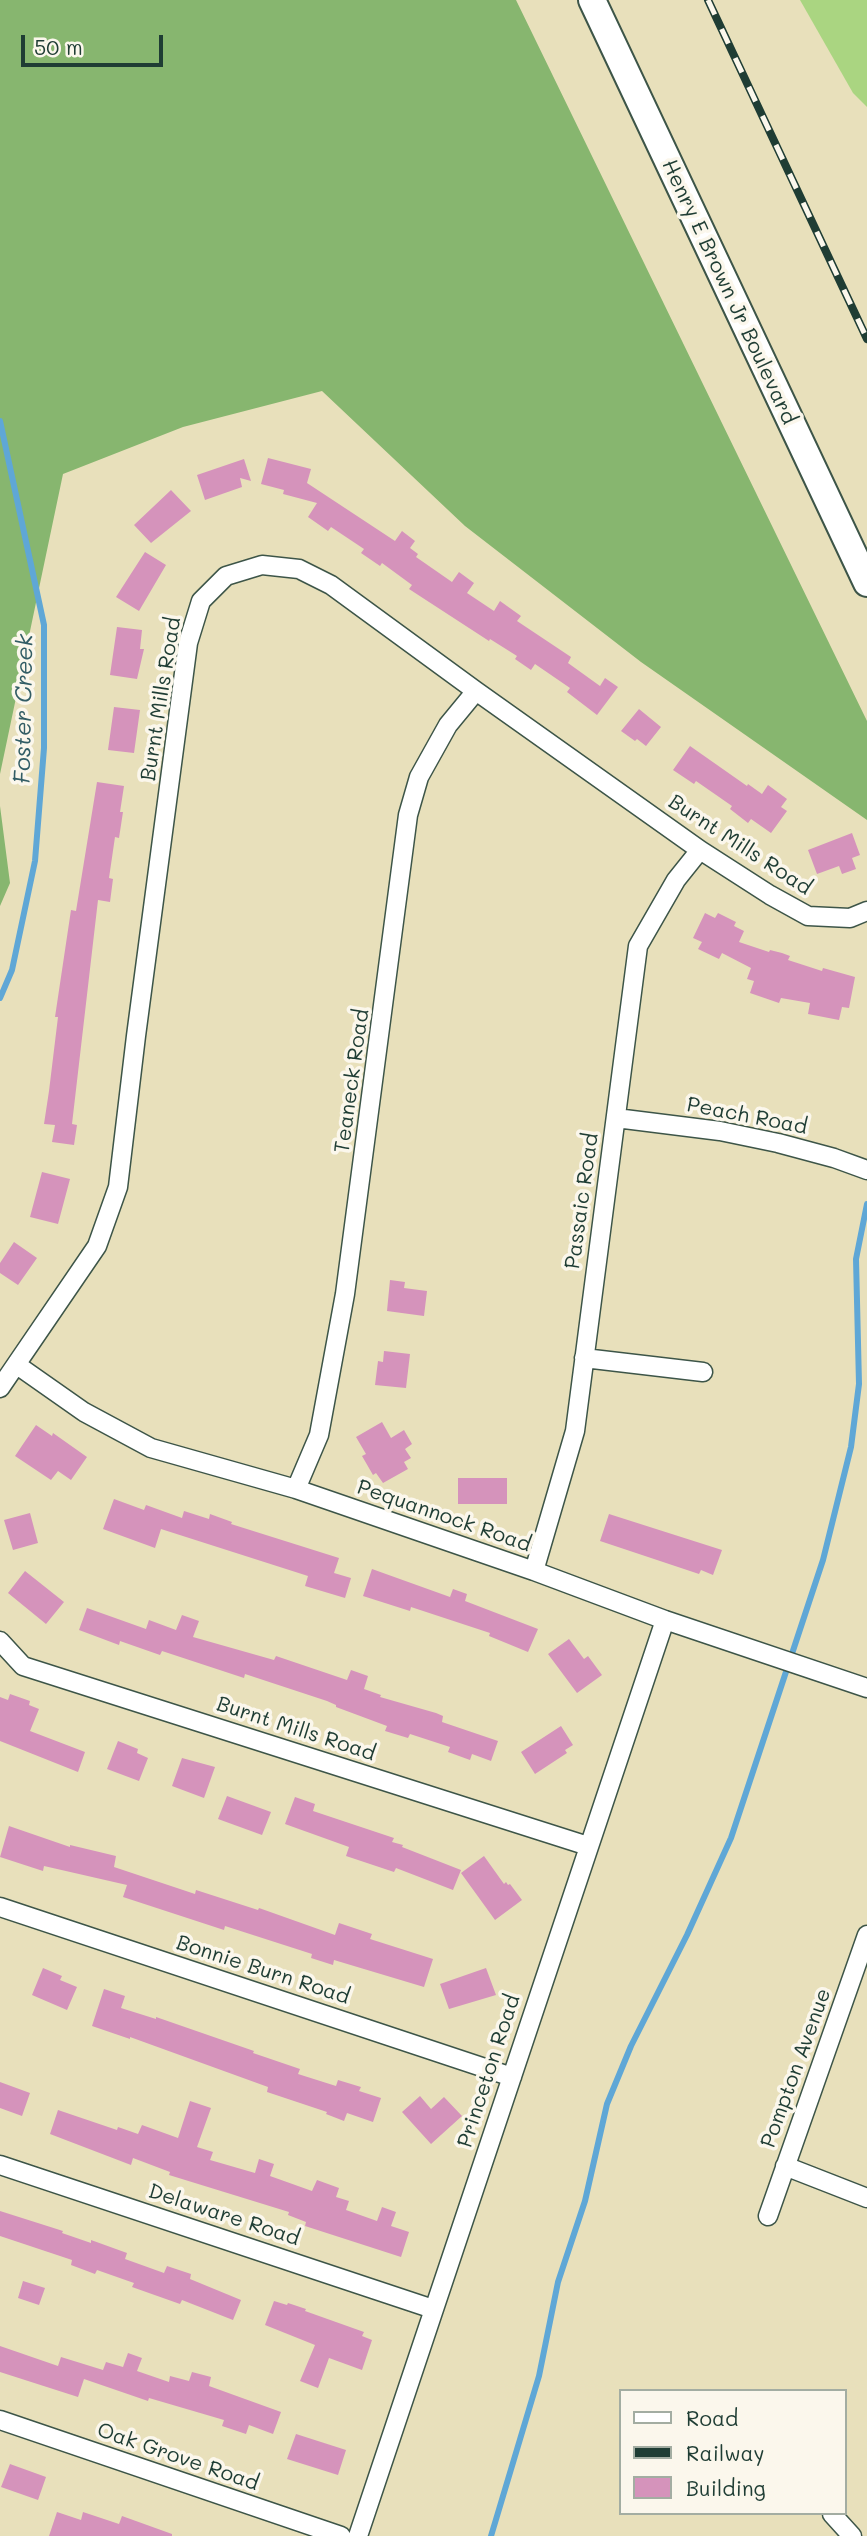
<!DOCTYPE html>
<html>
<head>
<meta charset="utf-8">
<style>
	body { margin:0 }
	#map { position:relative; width:867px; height:2536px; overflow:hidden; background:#e8e0bb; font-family:Mali,sans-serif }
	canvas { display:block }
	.legend { position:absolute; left:619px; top:2389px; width:228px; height:126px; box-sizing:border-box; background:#fbf7ec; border:2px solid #a3ada2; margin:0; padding:9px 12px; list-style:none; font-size:21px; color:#1f3d34 }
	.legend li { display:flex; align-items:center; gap:14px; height:35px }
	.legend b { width:35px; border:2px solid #a3ada2 }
	.scale { position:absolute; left:21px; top:35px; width:142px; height:32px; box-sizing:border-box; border:4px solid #1f3d34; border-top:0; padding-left:9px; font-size:21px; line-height:24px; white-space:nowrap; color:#1f3d34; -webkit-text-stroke:5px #fbf7ec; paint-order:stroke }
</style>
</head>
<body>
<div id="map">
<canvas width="867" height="2536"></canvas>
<ul class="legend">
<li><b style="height:9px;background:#fff"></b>Road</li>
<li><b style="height:9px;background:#1f3d34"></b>Railway</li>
<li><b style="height:19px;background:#d593bb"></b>Building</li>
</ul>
<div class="scale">50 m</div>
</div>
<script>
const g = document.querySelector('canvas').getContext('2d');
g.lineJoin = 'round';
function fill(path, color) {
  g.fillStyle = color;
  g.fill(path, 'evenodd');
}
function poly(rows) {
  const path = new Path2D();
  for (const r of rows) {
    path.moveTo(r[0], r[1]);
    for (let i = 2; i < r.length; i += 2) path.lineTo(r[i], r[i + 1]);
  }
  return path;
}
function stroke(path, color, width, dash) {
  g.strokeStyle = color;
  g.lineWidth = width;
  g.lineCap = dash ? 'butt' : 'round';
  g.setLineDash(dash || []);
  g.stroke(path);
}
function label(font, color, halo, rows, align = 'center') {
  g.font = font + ' Mali,sans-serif';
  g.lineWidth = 7;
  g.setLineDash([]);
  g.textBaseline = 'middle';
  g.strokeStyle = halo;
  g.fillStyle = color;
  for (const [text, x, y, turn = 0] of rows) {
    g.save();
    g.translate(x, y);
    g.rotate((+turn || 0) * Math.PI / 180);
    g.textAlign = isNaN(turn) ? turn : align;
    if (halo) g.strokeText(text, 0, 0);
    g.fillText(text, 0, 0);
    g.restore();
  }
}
fill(poly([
	[800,0,867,0,867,107,853,93]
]), '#aad581');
fill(poly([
	[0,0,516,0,867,721,867,820,641,662,465,526,322,391,183,427,63,474,0,774],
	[0,806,10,883,0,906]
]), '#87b66f');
stroke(poly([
	[0,421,44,625,44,748,35,861,12,970,0,998],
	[491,2536,539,2376,558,2282,585,2201,607,2104,631,2046,687,1935,731,1838,823,1560,851,1447,859,1384,856,1259,867,1204]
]), '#5fa7d6', 6);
fill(poly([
	[268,458,311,469,307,483,395,541,402,531,415,541,410,548,418,554,416,557,452,582,459,572,474,583,467,593,494,611,500,601,521,616,517,621,571,657,568,663,600,686,605,678,618,687,597,715,567,692,570,688,535,664,531,670,515,659,517,656,490,639,489,641,409,589,412,585,382,563,380,566,361,553,364,549,331,527,328,531,308,517,317,503,283,494,284,490,261,484],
	[244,459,251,481,240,478,242,487,205,500,197,475],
	[171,490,191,511,151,543,134,525],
	[145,552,166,565,139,611,116,597],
	[117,627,142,630,140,649,144,649,137,679,110,675],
	[114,707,140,710,134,753,108,750],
	[639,709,661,727,646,746,637,739,635,741,621,731],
	[690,746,747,786,748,784,762,794,768,785,787,799,781,807,787,811,771,833,751,819,748,823,730,809,732,806,696,781,694,784,673,770],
	[97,782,124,786,120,812,123,812,119,838,115,837,109,878,113,879,110,902,98,900,72,1124,77,1125,74,1145,52,1142,55,1125,44,1124,49,1091,58,1017,55,1017,71,910,76,911],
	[852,833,860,855,852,858,856,869,842,874,839,866,817,874,808,850],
	[705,913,715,918,718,913,736,922,734,926,744,931,739,942,769,952,770,950,782,953,790,956,788,960,822,971,823,968,855,977,849,1008,842,1007,839,1020,808,1014,810,1003,781,998,779,1003,750,993,754,981,747,979,751,968,722,953,719,959,698,949,702,942,693,938],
	[42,1172,70,1179,58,1224,30,1217],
	[14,1242,37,1258,18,1285,0,1273,0,1263],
	[390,1280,405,1282,404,1288,427,1291,424,1316,387,1311],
	[384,1351,410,1354,406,1388,375,1385,378,1361,383,1362],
	[382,1422,391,1438,404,1430,412,1444,405,1449,411,1458,404,1462,408,1469,383,1483,376,1473,373,1475,362,1456,366,1454,356,1437],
	[36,1425,52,1436,53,1433,87,1457,71,1480,58,1471,51,1480,15,1456],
	[458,1478,507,1478,507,1504,458,1504],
	[114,1499,144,1510,146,1505,182,1518,184,1511,209,1519,210,1514,232,1522,231,1524,339,1558,334,1573,351,1578,345,1598,305,1586,308,1576,161,1529,155,1548,103,1529],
	[30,1513,38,1543,13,1550,4,1520],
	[609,1514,722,1550,713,1575,701,1570,699,1574,600,1541],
	[372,1569,450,1597,453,1589,467,1594,465,1601,538,1629,528,1652,489,1636,490,1633,411,1607,410,1611,363,1596],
	[25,1571,64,1602,46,1624,8,1593],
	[87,1608,146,1629,149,1620,176,1630,182,1615,199,1621,193,1637,274,1660,276,1656,347,1680,351,1670,368,1676,364,1689,381,1695,380,1697,436,1713,443,1716,442,1722,498,1741,491,1761,472,1754,470,1760,448,1752,450,1747,410,1734,408,1738,385,1731,387,1726,336,1707,336,1705,327,1701,245,1674,244,1678,162,1651,160,1655,120,1641,119,1645,79,1630],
	[569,1639,584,1659,588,1656,602,1675,577,1693,548,1654],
	[10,1694,30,1701,29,1705,39,1709,30,1731,85,1752,78,1772,0,1741,0,1697,8,1700],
	[561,1726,573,1745,565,1750,567,1753,535,1774,521,1752],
	[118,1741,138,1749,137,1753,148,1758,139,1781,107,1769],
	[182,1758,215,1767,204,1798,172,1786],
	[227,1796,271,1812,262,1835,218,1819],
	[295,1797,315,1804,313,1811,394,1838,392,1842,403,1845,402,1847,461,1870,453,1890,396,1868,394,1872,346,1856,349,1847,285,1824],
	[9,1826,70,1847,70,1845,116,1856,114,1867,195,1894,196,1890,258,1910,259,1908,335,1935,339,1923,372,1934,370,1939,433,1959,424,1987,334,1960,333,1965,311,1958,312,1954,225,1926,224,1930,123,1897,127,1885,44,1866,43,1871,0,1857],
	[484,1856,504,1884,506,1882,508,1885,510,1884,522,1900,495,1920,461,1873],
	[43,1968,62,1976,60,1980,77,1987,67,2010,32,1995],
	[486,1968,496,1995,449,2009,440,1984],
	[104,1989,125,1996,121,2008,156,2019,156,2017,254,2051,253,2053,300,2069,298,2074,336,2086,338,2080,361,2087,359,2091,381,2098,373,2122,347,2113,344,2121,326,2114,327,2112,267,2092,268,2087,130,2037,130,2039,92,2026],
	[0,2082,30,2093,22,2116,0,2108],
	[420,2096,431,2109,444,2097,462,2116,431,2144,402,2112],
	[190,2101,211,2108,197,2147,213,2152,210,2160,255,2173,259,2159,274,2164,270,2176,312,2191,317,2180,339,2188,336,2197,349,2201,346,2210,377,2221,382,2207,396,2212,391,2226,409,2232,401,2257,305,2226,306,2222,288,2215,289,2212,169,2175,170,2172,133,2158,131,2165,50,2134,58,2110,117,2130,118,2127,138,2134,142,2125,178,2138],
	[0,2211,63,2231,62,2233,91,2243,91,2240,127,2253,125,2259,164,2273,167,2266,191,2274,190,2279,241,2300,233,2320,182,2300,180,2304,132,2287,134,2283,97,2270,95,2274,71,2265,72,2260,0,2236],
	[23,2281,45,2288,39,2305,18,2298],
	[274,2301,287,2305,288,2303,306,2309,305,2311,364,2332,362,2336,372,2340,362,2370,329,2358,318,2388,300,2381,315,2345,265,2325],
	[0,2346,58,2366,61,2357,103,2370,106,2362,123,2367,128,2353,142,2358,137,2371,169,2382,170,2376,189,2381,192,2372,211,2377,209,2386,281,2412,273,2434,249,2425,246,2434,222,2426,224,2420,149,2398,148,2401,84,2379,78,2397,0,2372],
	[296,2434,346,2450,338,2475,287,2459],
	[10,2464,46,2477,38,2500,1,2487],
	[57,2512,81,2520,83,2512,119,2524,122,2516,172,2534,172,2536,49,2536]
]), '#d593bb');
const street = poly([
	[616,1118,720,1131,778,1143,834,1158,867,1170],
	[584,1358,703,1372],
	[17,1365,84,1412,151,1448,296,1489,534,1571,665,1620,867,1688],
	[0,1388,97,1246,118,1187,136,1036,188,643,201,601,226,576,262,565,299,569,331,585,476,691,700,850,770,895,808,916,850,918,867,911],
	[296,1489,319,1435,345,1294,408,815,419,777,448,725,476,691],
	[534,1571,575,1431,638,946,676,880,700,850],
	[0,1641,23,1666,588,1846],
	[0,1907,512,2077],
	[0,2165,433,2309],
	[785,2166,867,2198],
	[768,2216,867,1935],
	[0,2420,341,2536],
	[832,2514,852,2536],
	[358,2536,665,1620]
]);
const secondary = poly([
	[592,0,867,583]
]);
stroke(street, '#3d5548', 21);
stroke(secondary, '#3d5548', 30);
stroke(street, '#fff', 18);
stroke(secondary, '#fff', 26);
const rail = poly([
	[708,0,867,339]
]);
stroke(rail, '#1f3d34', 8);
stroke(rail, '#fbf7ec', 5, [16]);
label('21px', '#1f3d34', '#fbf7ec', [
	["Henry E Brown Jr Boulevard",729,292,65],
	["Burnt Mills Road",161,699,-81],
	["Burnt Mills Road",740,845,33],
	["Teaneck Road",352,1081,-82],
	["Peach Road",747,1116,11],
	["Passaic Road",582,1201,-82],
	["Pequannock Road",444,1516,19],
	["Burnt Mills Road",296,1729,18],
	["Bonnie Burn Road",263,1970,18],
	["Pompton Avenue",796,2068,-70],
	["Princeton Road",489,2071,-72],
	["Delaware Road",224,2215,18],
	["Oak Grove Road",178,2457,19]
]);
label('italic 23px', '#325d65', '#fbf7ec', [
	["Foster Creek",24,709,-89]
]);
</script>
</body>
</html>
